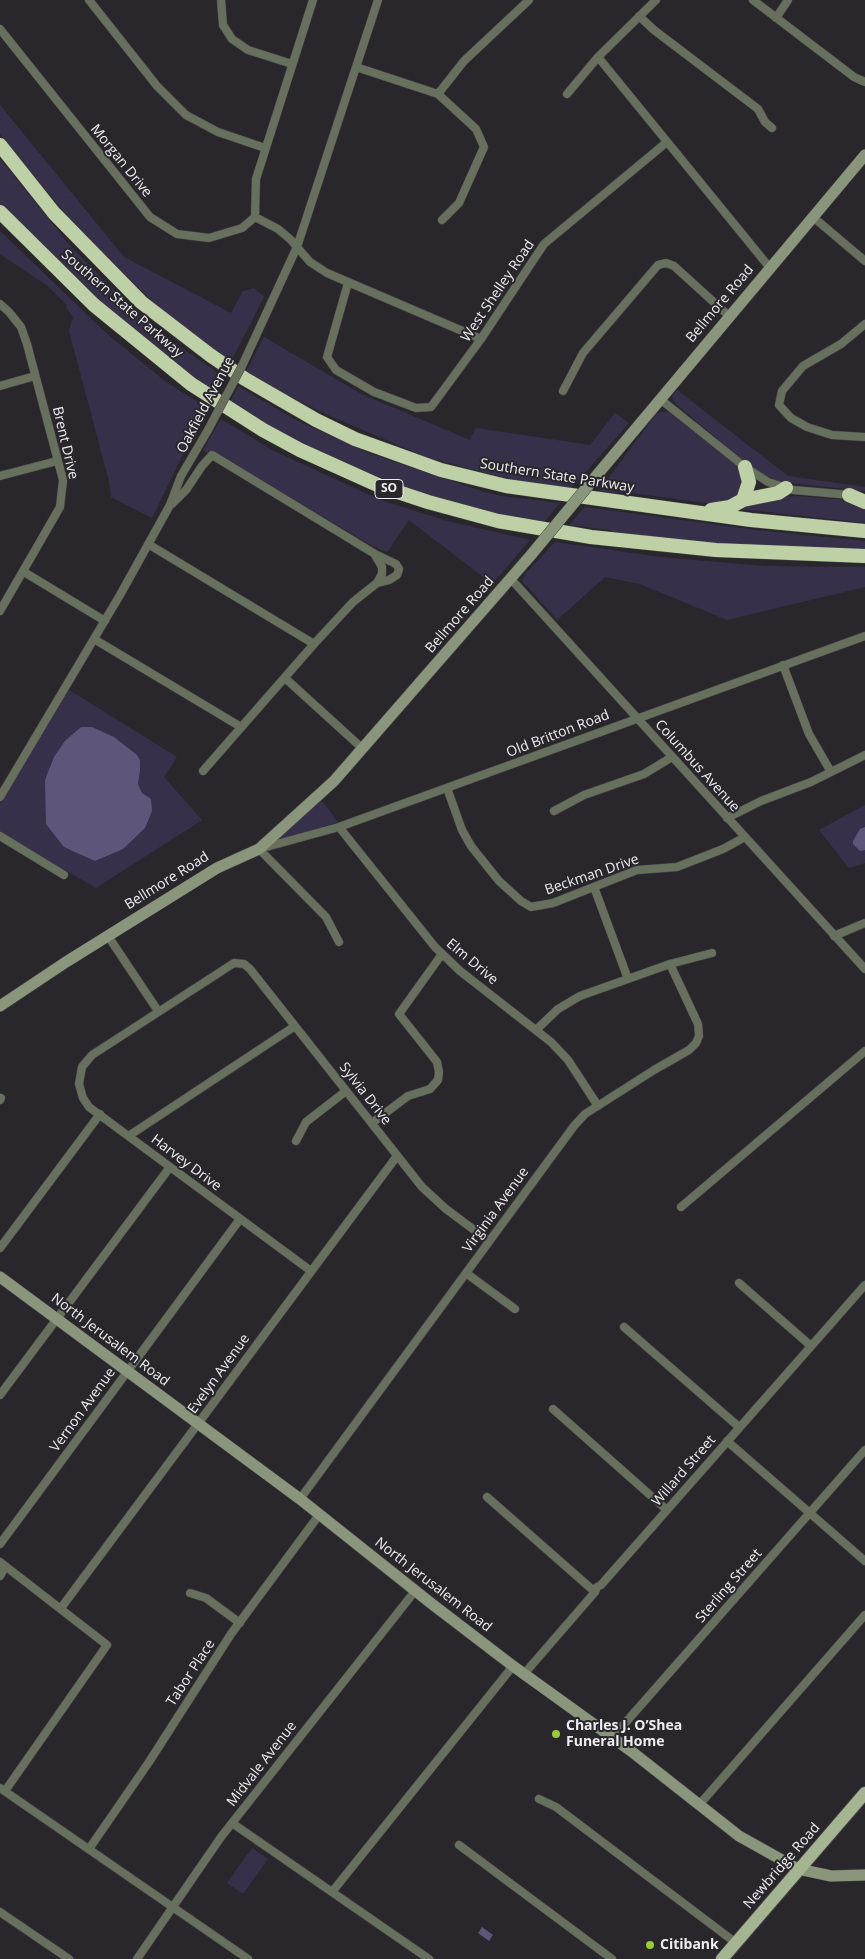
<!DOCTYPE html>
<html>
<head>
<meta charset="utf-8">
<style>
	body { margin:0 }
	canvas { display:block; background:#29272c }
</style>
</head>
<body>
<canvas width="865" height="1959"></canvas>
<script>
const g = document.querySelector('canvas').getContext('2d');
g.lineJoin = 'round';
function fill(path, color) {
  g.fillStyle = color;
  g.fill(path, 'evenodd');
}
function poly(rows) {
  const path = new Path2D();
  for (const r of rows) {
    path.moveTo(r[0], r[1]);
    for (let i = 2; i < r.length; i += 2) path.lineTo(r[i], r[i + 1]);
  }
  return path;
}
function stroke(path, color, width, dash) {
  g.strokeStyle = color;
  g.lineWidth = width;
  g.lineCap = dash ? 'butt' : 'round';
  g.setLineDash(dash || []);
  g.stroke(path);
}
function label(font, color, halo, rows, align = 'center') {
  g.font = font + ' "Open Sans",sans-serif';
  g.lineWidth = 4;
  g.setLineDash([]);
  g.textBaseline = 'middle';
  g.strokeStyle = halo;
  g.fillStyle = color;
  for (const [text, x, y, turn = 0] of rows) {
    g.save();
    g.translate(x, y);
    g.rotate((+turn || 0) * Math.PI / 180);
    g.textAlign = isNaN(turn) ? turn : align;
    if (halo) g.strokeText(text, 0, 0);
    g.fillText(text, 0, 0);
    g.restore();
  }
}
fill(poly([
	[0,105,124,257,231,313,243,291,254,288,264,297,230,363,172,319,117,269,68,217,0,134],
	[0,159,72,248,130,306,170,340,223,376,214,394,136,337,33,240,0,204],
	[0,231,106,333,166,382,206,407,152,518,111,497,109,481,69,331,73,317,66,307,67,305,49,287,0,254],
	[264,337,363,395,470,440,476,428,590,445,615,413,629,423,569,491,513,480,426,457,328,415,245,374],
	[238,386,294,419,371,454,481,491,501,496,560,503,544,522,471,509,409,490,291,440,230,402],
	[677,390,788,476,865,487,865,491,781,482,756,471,676,404,672,397],
	[662,412,669,412,737,466,742,472,745,484,741,497,714,504,632,493,598,492,657,413],
	[221,419,272,450,380,500,447,521,530,540,492,584,409,520,387,552,369,544,214,452,208,453,203,450],
	[796,496,845,500,865,507,865,523,732,508,760,499],
	[585,507,756,530,865,541,865,551,696,542,611,533,611,530,569,525],
	[555,542,660,557,764,566,865,567,865,587,727,620,640,584,605,577,557,620,522,581,526,573],
	[69,690,177,757,164,777,202,820,96,888,0,832,0,804],
	[321,800,338,822,269,843],
	[865,805,865,863,849,868,819,830],
	[252,1848,268,1859,243,1894,227,1883]
]), '#37304b');
fill(poly([
	[81,727,92,727,114,737,137,755,140,760,140,771,138,784,142,793,151,799,152,811,145,828,123,849,95,861,64,847,46,824,45,780,54,757,65,741],
	[865,827,865,850,860,851,853,844,853,841,860,829],
	[482,1927,493,1935,489,1941,478,1933]
]), '#5e557b');
const minor = poly([
	[89,0,157,86,186,115,218,132,265,148],
	[221,0,223,25,232,39,248,50,292,64],
	[313,0,256,179,255,217,278,229,290,239,310,262,327,273,481,339],
	[753,0,854,77,865,82],
	[639,16,654,30,758,109,765,122,772,128],
	[776,18,788,0],
	[0,29,150,217,177,234,209,238,242,228,255,217],
	[598,57,770,268],
	[356,67,438,94,476,129,484,147,459,203,442,220],
	[438,94,464,61,529,0],
	[567,94,598,57,656,0],
	[813,217,865,261],
	[348,283,327,357,336,370,374,392,416,408,431,407,481,339,544,244,667,142],
	[0,304,9,312,21,327,27,344,63,480,60,507,0,611],
	[865,324,841,344,803,366,782,391,779,405,791,418,807,427,832,435,865,437],
	[242,366,297,247,378,0],
	[0,386,35,376],
	[563,391,583,353,658,265,666,263,674,266,729,316],
	[660,399,745,467,768,482,793,490,851,495],
	[0,476,57,461],
	[172,504,186,490,202,466,212,455,375,554,396,564,399,569,397,575,389,580,377,583],
	[148,544,314,644],
	[24,572,105,621],
	[511,579,865,969],
	[94,639,241,727],
	[783,665,809,734,831,772],
	[285,678,363,749],
	[203,771,314,644,353,602,377,583,382,574,382,567,375,555],
	[447,788,462,830,471,846,499,881,521,901,531,907,553,903,637,870,677,867,723,849,745,837],
	[0,797,120,595,170,505,181,476,208,430],
	[554,811,584,795,644,774,672,757],
	[727,818,761,801,811,782,865,755],
	[339,827,435,947,460,971,551,1042,568,1060,598,1106],
	[0,836,64,875],
	[594,887,628,979],
	[108,936,158,1011],
	[834,936,865,923],
	[339,942,326,917,259,849,339,827,865,636],
	[536,1030,558,1009,580,996,670,964,712,953],
	[0,1100,1,1098],
	[372,1123,408,1096,430,1089,438,1080,439,1072,437,1062,399,1014,442,954],
	[130,1135,295,1026],
	[296,1141,306,1122,346,1091],
	[681,1207,865,1051],
	[0,1248,100,1114],
	[311,1271,89,1107,83,1098,79,1084,82,1067,92,1055,234,963,244,964,250,969,422,1187,446,1209,489,1241],
	[466,1273,515,1309],
	[739,1283,811,1346],
	[624,1327,739,1427],
	[0,1395,170,1167],
	[553,1409,667,1510],
	[727,1441,865,1561],
	[487,1497,595,1592],
	[300,1499,574,1126,585,1114,654,1070,689,1050,696,1043,699,1036,698,1024,670,964],
	[0,1544,240,1219],
	[0,1562,107,1645,5,1791],
	[0,1576,5,1567],
	[190,1593,206,1598,240,1623],
	[61,1608,397,1156],
	[524,1674,595,1592,597,1587,601,1585,865,1285],
	[612,1738,865,1450],
	[0,1788,248,1959],
	[539,1799,556,1807,736,1943],
	[699,1805,865,1615],
	[232,1823,429,1959],
	[459,1845,612,1959],
	[89,1849,149,1762,231,1634,319,1515],
	[332,1892,513,1666],
	[0,1912,69,1959],
	[137,1959,221,1837,415,1591]
]);
const secondary = poly([
	[597,475,865,155],
	[0,1006,66,962,217,868,259,849,334,781,531,555],
	[0,1277,300,1499,432,1604,513,1666,631,1751,739,1836,798,1869,831,1876,865,1875]
]);
const primary = poly([
	[722,1959,865,1793]
]);
const motorway = poly([
	[0,145,54,213,141,302,210,355,245,379,316,420,355,439,441,470,506,486,751,520,865,531],
	[0,212,94,305,191,384,263,430,300,450,380,486,428,502,498,521,591,537,716,550,865,556],
	[849,495,865,502],
	[743,500,749,482,745,467],
	[711,510,730,507,743,500,778,493,786,488]
]);
stroke(minor, '#454347', 9);
stroke(secondary, '#454347', 12);
stroke(primary, '#454347', 14);
stroke(motorway, '#454347', 15);
stroke(minor, '#676f5d', 8);
stroke(secondary, '#8a967b', 11);
stroke(primary, '#a6b591', 12);
stroke(motorway, '#bed1a6', 14);
const minorBridge = poly([
	[208,430,242,366]
]);
const secondaryBridge = poly([
	[531,555,597,475]
]);
stroke(minorBridge, '#454347', 9, []);
stroke(secondaryBridge, '#454347', 12, []);
stroke(minorBridge, '#676f5d', 8);
stroke(secondaryBridge, '#8a967b', 11);
for (const [x, y, r, color] of [
	[556,1734,5,"#9acb35"],
	[650,1945,5,"#9acb35"]
]) {
  const dot = new Path2D();
  dot.arc(x, y, r, 0, 2 * Math.PI);
  g.fillStyle = color;
  g.fill(dot);
  stroke(dot, '#29272c', 2);
}
for (const [x, y, w] of [
	[389,489,28]
]) {
  const box = new Path2D();
  box.roundRect(x - w / 2, y - 9.5, w, 19, 4);
  g.fillStyle = '#29272c';
  g.fill(box);
  stroke(box, '#eeedf0', 1);
}
label('bold 12px', '#eeedf0', null, [
	["SO",389,489]
]);
label('14px', '#eeedf0', '#29272c', [
	["Morgan Drive",121,161,51],
	["West Shelley Road",498,291,-56],
	["Southern State Parkway",122,304,41],
	["Bellmore Road",720,304,-50],
	["Oakfield Avenue",206,405,-62],
	["Brent Drive",65,443,77],
	["Southern State Parkway",557,476,9],
	["Bellmore Road",460,615,-49],
	["Old Britton Road",558,734,-21],
	["Columbus Avenue",697,766,48],
	["Beckman Drive",592,875,-19],
	["Bellmore Road",167,881,-32],
	["Elm Drive",472,962,40],
	["Sylvia Drive",365,1094,52],
	["Harvey Drive",186,1163,37],
	["Virginia Avenue",496,1210,-54],
	["North Jerusalem Road",110,1340,37],
	["Evelyn Avenue",219,1374,-54],
	["Vernon Avenue",83,1410,-54],
	["Willard Street",684,1471,-49],
	["North Jerusalem Road",433,1585,38],
	["Sterling Street",729,1586,-49],
	["Tabor Place",191,1673,-57],
	["Midvale Avenue",262,1764,-52],
	["Newbridge Road",782,1866,-49]
]);
label('bold 14px', '#eeedf0', '#29272c', [
	["Charles J. O’Shea",566,1726],
	["Funeral Home",566,1742],
	["Citibank",660,1945]
], 'left');
</script>
</body>
</html>
